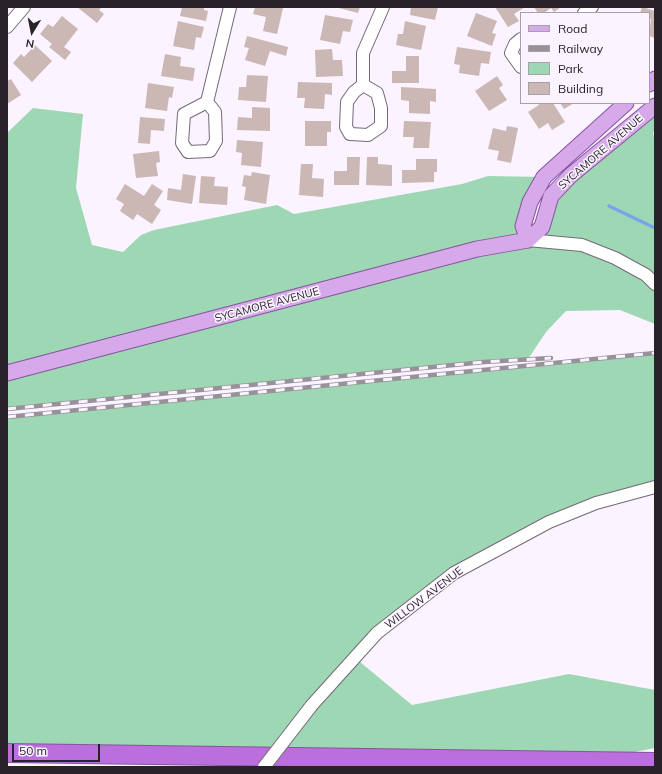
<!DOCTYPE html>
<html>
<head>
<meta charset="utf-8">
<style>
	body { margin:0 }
	#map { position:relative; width:662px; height:774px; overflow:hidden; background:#fbf3ff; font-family:Mulish,sans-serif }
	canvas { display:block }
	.frame { position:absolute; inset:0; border:8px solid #272329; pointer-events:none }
	.legend { position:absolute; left:520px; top:12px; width:130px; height:92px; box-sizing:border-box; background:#fbf3ff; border:1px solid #a6a0a9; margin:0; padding:5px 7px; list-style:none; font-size:12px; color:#272329 }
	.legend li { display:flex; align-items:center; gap:8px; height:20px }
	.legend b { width:20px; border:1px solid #a6a0a9 }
	.north { position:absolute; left:12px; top:12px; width:40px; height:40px; -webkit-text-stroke:3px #fbf3ff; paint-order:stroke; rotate:190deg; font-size:11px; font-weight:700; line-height:16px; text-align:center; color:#272329 }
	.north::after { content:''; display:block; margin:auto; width:14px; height:18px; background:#272329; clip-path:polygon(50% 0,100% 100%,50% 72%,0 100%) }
	.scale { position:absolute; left:12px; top:744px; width:88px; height:18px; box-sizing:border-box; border:2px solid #272329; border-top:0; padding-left:5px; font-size:12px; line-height:14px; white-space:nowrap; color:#272329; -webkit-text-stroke:3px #fbf3ff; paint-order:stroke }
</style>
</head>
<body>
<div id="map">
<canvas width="662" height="774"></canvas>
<div class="frame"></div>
<ul class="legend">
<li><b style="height:5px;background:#d6a9ea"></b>Road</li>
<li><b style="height:5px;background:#97919a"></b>Railway</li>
<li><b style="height:11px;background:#9dd7b3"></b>Park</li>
<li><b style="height:11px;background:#cbb7b4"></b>Building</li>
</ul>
<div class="north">N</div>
<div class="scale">50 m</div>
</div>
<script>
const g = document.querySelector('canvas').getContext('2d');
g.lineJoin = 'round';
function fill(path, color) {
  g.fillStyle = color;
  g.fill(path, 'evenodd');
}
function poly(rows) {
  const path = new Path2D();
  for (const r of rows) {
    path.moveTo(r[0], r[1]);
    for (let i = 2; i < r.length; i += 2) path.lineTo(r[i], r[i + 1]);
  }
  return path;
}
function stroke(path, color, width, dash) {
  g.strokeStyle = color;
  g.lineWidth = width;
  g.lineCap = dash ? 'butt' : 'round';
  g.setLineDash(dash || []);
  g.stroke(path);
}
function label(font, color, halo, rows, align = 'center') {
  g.font = font + ' Mulish,sans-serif';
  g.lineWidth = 3;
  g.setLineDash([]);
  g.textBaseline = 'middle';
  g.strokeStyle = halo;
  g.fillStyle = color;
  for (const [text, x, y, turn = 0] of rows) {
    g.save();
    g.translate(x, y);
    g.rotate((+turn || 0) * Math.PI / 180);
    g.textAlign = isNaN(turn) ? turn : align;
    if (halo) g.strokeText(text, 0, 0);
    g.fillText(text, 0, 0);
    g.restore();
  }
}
fill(poly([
	[655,106,655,132,653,132,655,144,655,324,620,310,566,311,546,332,528,359,7,409,7,133,33,108,83,114,76,188,92,245,123,252,141,235,154,230,277,205,294,214,462,184,488,176,544,177,530,202,528,239,551,196],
	[655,353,655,487,596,503,485,555,354,657,412,705,569,674,655,690,655,748,594,760,267,752,7,753,7,417]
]), '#9dd7b3');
stroke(poly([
	[609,206,655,228]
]), '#77a5ea', 3.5);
fill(poly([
	[77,7,102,7,99,10,104,14,97,23],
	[182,7,204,7,204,10,208,11,206,21,180,16],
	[255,7,283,8,277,34,263,31,266,17,253,14],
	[335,7,360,7,358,13],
	[411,7,438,7,435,20,410,15],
	[495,7,525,7,514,14,519,21,508,27],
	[534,7,561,7,554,12,551,8,544,13,538,13],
	[642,7,655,11,655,38,649,36,651,19,649,19,649,13,640,13],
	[476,13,497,21,492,33,496,34,492,46,467,36],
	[325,15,353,20,350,32,343,31,340,44,320,40],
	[62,16,78,29,64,47,71,52,65,60,49,47,52,44,40,34,48,24,53,27],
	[178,21,204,27,201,38,196,37,194,50,173,46],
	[405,21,426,26,421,50,396,45,398,34,403,34],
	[247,36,288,47,286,56,270,51,265,66,245,60,249,48,244,47],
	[35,45,52,61,32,82,13,63,21,54,24,57],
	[457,47,491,52,489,64,481,63,479,76,459,73,460,65,454,64],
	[332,49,333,60,342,60,343,76,316,77,315,50],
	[165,54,181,57,180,66,195,68,193,81,161,76],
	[406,56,419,56,419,83,392,83,392,71,406,71],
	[247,75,268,76,266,102,238,100,239,87,246,87],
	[497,76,503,85,499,88,507,100,489,111,475,91],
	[11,79,21,95,7,104,7,81],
	[298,82,332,83,332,95,325,94,324,109,304,108,305,98,297,98],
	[148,83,174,87,172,98,169,97,167,111,145,108],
	[401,87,436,89,436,102,430,101,430,114,409,113,409,101,401,100],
	[538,103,553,103,565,122,552,130,548,123,539,129,528,112,539,105],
	[560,103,574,103,564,109],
	[252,107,270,108,270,131,237,130,238,117,252,118],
	[140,117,165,119,164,131,151,130,150,144,138,143],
	[305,121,331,121,331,132,327,132,327,146,305,146],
	[404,121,431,122,429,148,413,148,414,137,403,137],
	[507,126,518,128,511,163,497,160,499,151,488,149,493,128,506,131],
	[237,140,263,142,261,167,241,165,242,153,236,152],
	[159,151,160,162,156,163,158,176,136,178,133,154],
	[347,157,360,157,359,185,334,185,334,171,347,171],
	[367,157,378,157,378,164,392,165,392,186,366,185],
	[416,159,437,159,437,172,434,172,434,182,402,183,402,170,416,170],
	[301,164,313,164,312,178,324,179,323,197,299,195],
	[252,172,270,175,266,204,244,200,246,187,242,186,244,175,251,176],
	[183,174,196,176,192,204,167,200,168,188,181,190],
	[201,176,215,177,214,186,228,187,227,205,199,203],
	[125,184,144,196,152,184,163,191,154,205,161,210,152,224,137,214,133,220,120,211,124,204,116,199]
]), '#cbb7b4');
const minor = poly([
	[584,13,592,7],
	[7,27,24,7],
	[521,39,515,44,511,53,521,67],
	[363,85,377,93,381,108,381,126,368,135,350,134,346,127,347,102,354,92,363,85],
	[363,85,363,53,383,7],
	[207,102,215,112,216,141,210,151,188,152,182,143,184,114,207,102],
	[207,102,230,7],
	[528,240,582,245,615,258,646,275,655,284],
	[312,705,377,633,454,573,549,522,596,503,655,487]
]);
const major = poly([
	[649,84,655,79],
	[528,240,523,226,530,202,544,177,626,103],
	[7,373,477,249,528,240,542,227,551,196,571,175,655,106]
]);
const highway = poly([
	[7,753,655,762]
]);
stroke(minor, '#736a78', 14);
stroke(major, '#87549d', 17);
stroke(highway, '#87549d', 20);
stroke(minor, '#fff', 12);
stroke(major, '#d6a9ea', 15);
stroke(highway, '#ba6fdc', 18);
const rail = poly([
	[7,409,484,362,551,358],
	[7,417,655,353]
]);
stroke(rail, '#97919a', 4.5);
stroke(rail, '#fbf3ff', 3, [9]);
const minorBridge = poly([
	[264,767,312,705]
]);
stroke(minorBridge, '#736a78', 14, []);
stroke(minorBridge, '#fff', 12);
label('11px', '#272329', '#fbf3ff', [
	["SYCAMORE AVENUE",601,152,-41],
	["SYCAMORE AVENUE",267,305,-15],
	["WILLOW AVENUE",424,598,-37]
]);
</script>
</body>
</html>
